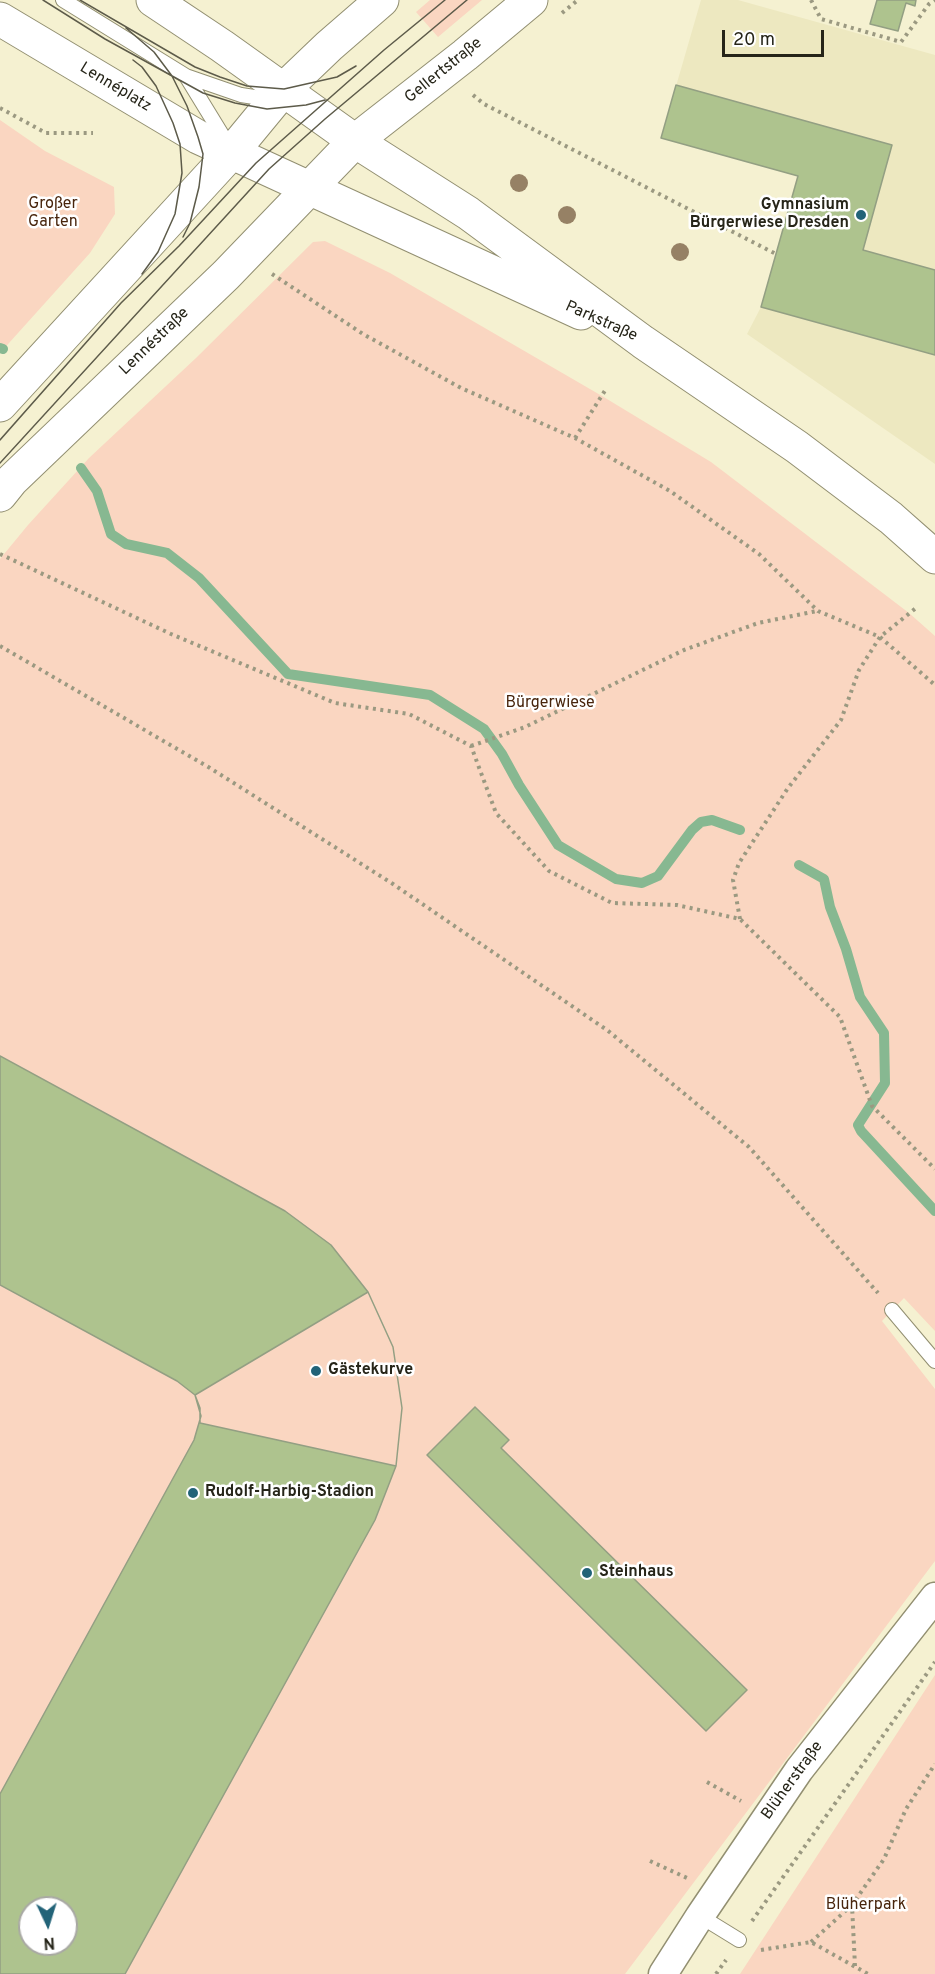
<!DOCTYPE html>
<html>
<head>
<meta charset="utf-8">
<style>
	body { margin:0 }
	#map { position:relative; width:935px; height:1974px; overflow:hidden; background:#f5f1d1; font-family:Overpass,sans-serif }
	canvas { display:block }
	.north { position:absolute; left:18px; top:1896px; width:60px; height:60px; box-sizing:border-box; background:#fff; border:2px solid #a8a8a3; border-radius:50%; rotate:176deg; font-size:16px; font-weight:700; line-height:24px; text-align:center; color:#262519 }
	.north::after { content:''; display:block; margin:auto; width:21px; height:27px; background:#226378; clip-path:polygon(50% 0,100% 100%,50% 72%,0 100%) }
	.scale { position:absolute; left:722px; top:30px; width:102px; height:27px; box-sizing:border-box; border:3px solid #262519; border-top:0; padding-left:8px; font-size:18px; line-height:21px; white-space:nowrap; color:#262519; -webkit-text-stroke:4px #fff; paint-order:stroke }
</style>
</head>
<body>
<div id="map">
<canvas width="935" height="1974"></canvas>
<div class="north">N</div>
<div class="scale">20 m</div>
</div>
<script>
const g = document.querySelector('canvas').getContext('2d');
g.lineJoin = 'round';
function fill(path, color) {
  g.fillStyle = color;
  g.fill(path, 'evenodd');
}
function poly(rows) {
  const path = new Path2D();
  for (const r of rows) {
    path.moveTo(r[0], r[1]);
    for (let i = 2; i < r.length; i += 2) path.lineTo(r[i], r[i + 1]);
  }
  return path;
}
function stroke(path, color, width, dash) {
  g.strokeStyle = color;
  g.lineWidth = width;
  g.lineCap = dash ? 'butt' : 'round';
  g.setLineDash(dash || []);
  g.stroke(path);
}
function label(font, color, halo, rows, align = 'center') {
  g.font = font + ' Overpass,sans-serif';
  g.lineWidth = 5;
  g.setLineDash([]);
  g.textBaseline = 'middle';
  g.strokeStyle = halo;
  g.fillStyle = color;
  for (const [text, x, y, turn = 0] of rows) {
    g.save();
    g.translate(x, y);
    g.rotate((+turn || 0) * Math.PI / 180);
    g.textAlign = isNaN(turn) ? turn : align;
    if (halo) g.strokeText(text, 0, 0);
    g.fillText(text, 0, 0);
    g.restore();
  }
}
fill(poly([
	[701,0,738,0,935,55,935,464,747,334,761,307,797,176,661,138]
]), '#ede8c0');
fill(poly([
	[430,0,482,0,438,37,416,12],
	[0,120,45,151,114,187,115,214,90,253,0,353],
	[325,241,390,273,602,396,711,462,909,613,935,636,935,1331,904,1298,882,1321,935,1389,935,1561,625,1974,0,1974,0,559,28,525,89,458,196,358,313,242],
	[30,1908,66,1908,66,1944,30,1944],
	[935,1675,935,1974,740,1974]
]), '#fad6c1');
stroke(poly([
	[0,348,3,349],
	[81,468,97,491,111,534,126,544,167,553,199,578,288,674,430,695,484,729,502,754,519,785,558,845,616,879,642,883,658,876,692,830,701,822,712,820,740,830],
	[799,865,824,879,830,907,846,949,860,997,884,1033,885,1083,858,1125,861,1131,935,1211]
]), '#87b891', 10);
const building = poly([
	[877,0,916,0,915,6,906,3,898,31,870,24,877,0],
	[676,85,892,145,863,250,935,270,935,355,761,307,798,176,661,138,676,85],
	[0,1056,285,1211,331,1245,368,1292,393,1347,402,1408,396,1466,375,1520,125,1974,0,1974,0,1794,194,1440,201,1416,195,1395,177,1381,0,1285,0,1056],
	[30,1908,66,1908,66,1944,30,1944,30,1908],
	[368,1292,393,1347,402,1408,396,1466,200,1423,200,1408,195,1395,368,1292],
	[475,1407,509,1440,501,1448,747,1690,706,1731,427,1455,475,1407]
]);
fill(building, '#aec38e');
stroke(building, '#939f83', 1.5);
const lane = poly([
	[63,0,186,76,241,95,274,100],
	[186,76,227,143],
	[892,1310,935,1361],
	[700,1916,739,1940]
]);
const street = poly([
	[663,1974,700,1916,799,1770,935,1597]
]);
const secondary = poly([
	[153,0,222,46,355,141,468,213,643,342,797,447,891,518,935,557],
	[0,19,198,137,581,313],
	[0,405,232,152,284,89,329,46,382,0],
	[0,495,12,480,226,275,355,141,465,55,531,0]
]);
stroke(lane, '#928f71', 16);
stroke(street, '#928f71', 31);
stroke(secondary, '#928f71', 35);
stroke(poly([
	[811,0,821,19,901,42,929,4,935,0],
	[562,13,578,0],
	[473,95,484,104,776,254],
	[0,108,46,133,93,133],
	[272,274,363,334,461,388,575,438,670,491,759,554,818,611,880,637,935,685],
	[575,438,606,389],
	[0,554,171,634,335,703,409,714,471,746,496,813,549,871,612,903,677,905,740,919,840,1017,872,1106,935,1169],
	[0,646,210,768,393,884,607,1030,749,1147,878,1293],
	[471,746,525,727,684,650,758,623,817,611],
	[740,919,733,880,739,863,788,788,841,720,859,670,880,637,916,608],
	[707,1782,741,1801],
	[650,1861,687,1878],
	[752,1921,935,1662],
	[811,1942,852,1905],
	[761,1950,811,1942,868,1974],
	[855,1966,852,1905,884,1859,906,1809,935,1764],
	[716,1974,726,1960]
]), '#9b9981', 4, [3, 4.5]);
stroke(lane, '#fff', 14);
stroke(street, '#fff', 28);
stroke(secondary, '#fff', 33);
stroke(poly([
	[43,0,105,39,203,93,235,103,267,109,306,105,325,100],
	[80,0,195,67,220,77,247,86,284,89,337,77,356,66],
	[126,28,154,52,172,76,187,106,198,137,203,154,199,187,190,223,183,237],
	[133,60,142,67,156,86,173,123,180,144,182,173,175,214,158,252,142,274],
	[0,440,121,303,179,246,256,163,384,50,445,0],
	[0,463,269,169,325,119,467,0]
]), '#5d5b4a', 1.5);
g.fillStyle = '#968165';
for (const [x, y] of [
	[519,183],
	[567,215],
	[680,252]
]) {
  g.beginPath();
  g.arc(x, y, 9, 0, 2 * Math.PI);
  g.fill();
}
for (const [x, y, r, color] of [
	[861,215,6,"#226378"],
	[316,1371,6,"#226378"],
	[193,1493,6,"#226378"],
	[587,1573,6,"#226378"]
]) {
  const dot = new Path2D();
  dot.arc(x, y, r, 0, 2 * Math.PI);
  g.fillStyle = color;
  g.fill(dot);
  stroke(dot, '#fff', 2);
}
label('16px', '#262519', '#fff', [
	["Gellertstraße",444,71,-39],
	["Lennéplatz",115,88,31],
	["Parkstraße",601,322,24],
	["Lennéstraße",155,342,-44],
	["Blüherstraße",793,1781,-54]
]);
label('16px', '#48250c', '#fff', [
	["Großer",53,205],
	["Garten",53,223],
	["Bürgerwiese",550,704],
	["Blüherpark",866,1906]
]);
label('bold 16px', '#262519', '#fff', [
	["Gymnasium",849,206,"right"],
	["Bürgerwiese Dresden",849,224,"right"],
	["Gästekurve",328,1371],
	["Rudolf-Harbig-Stadion",205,1493],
	["Steinhaus",599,1573]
], 'left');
</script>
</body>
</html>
